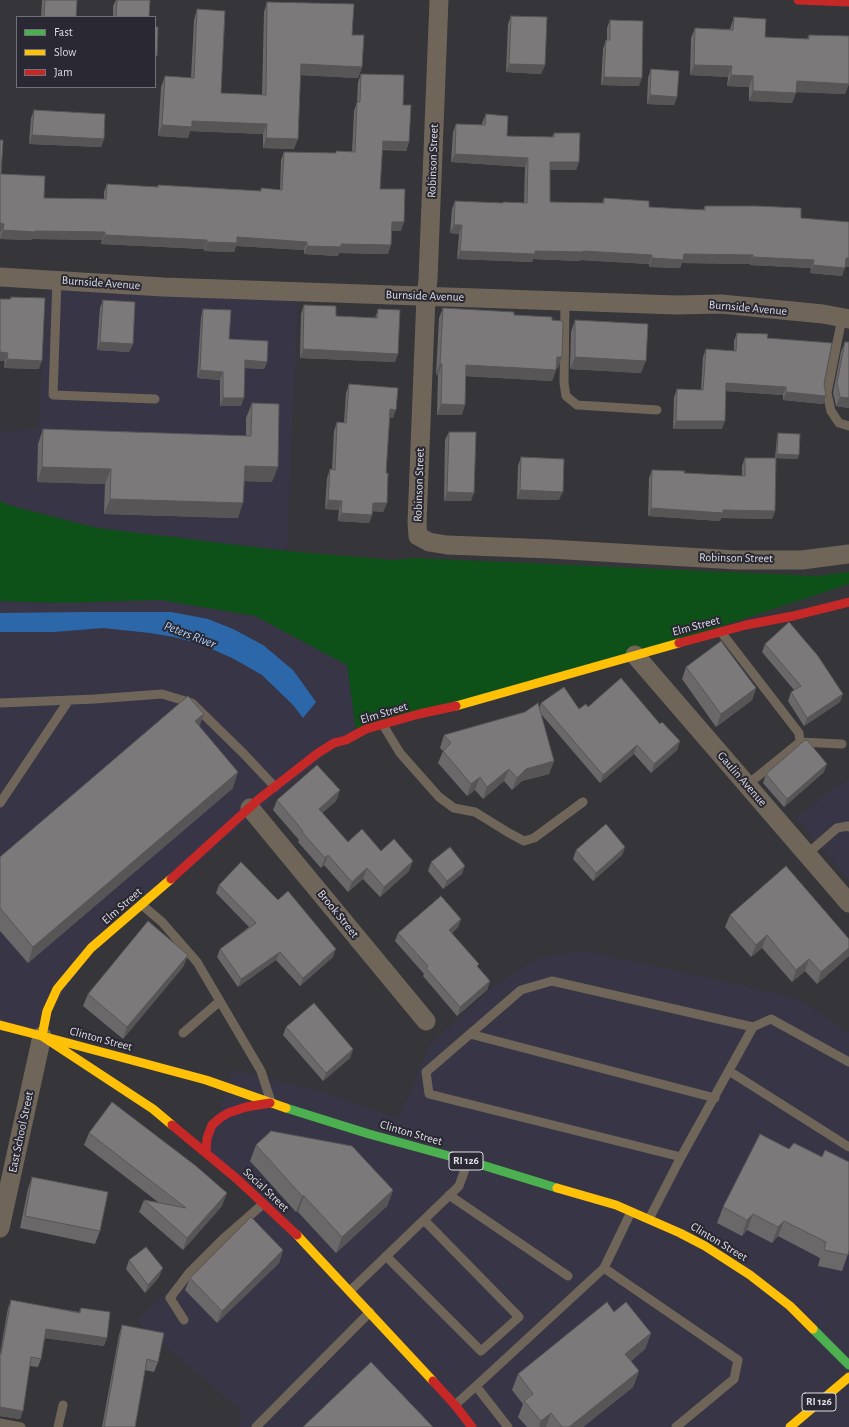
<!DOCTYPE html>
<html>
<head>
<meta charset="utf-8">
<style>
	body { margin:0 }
	#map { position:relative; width:849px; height:1427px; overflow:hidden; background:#35353a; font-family:"Alegreya Sans",sans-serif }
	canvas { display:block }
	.legend { position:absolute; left:16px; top:16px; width:140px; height:72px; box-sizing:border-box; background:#292833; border:1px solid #71717a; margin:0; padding:5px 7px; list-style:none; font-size:12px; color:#dedee5 }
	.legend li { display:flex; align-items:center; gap:8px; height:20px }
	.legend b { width:20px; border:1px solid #71717a }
</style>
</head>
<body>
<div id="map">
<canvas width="849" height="1427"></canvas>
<ul class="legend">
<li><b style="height:5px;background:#4caf50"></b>Fast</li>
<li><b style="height:5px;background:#ffc107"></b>Slow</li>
<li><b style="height:5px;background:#c62828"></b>Jam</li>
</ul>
</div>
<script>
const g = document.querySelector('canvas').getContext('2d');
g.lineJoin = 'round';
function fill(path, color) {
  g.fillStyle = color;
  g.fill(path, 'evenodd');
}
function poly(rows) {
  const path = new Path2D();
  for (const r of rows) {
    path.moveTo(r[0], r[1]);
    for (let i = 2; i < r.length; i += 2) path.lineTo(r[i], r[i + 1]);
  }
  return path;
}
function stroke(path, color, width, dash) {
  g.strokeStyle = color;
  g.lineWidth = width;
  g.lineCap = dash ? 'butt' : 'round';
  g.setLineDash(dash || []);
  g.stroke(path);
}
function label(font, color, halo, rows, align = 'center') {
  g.font = font + ' "Alegreya Sans",sans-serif';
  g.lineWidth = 4;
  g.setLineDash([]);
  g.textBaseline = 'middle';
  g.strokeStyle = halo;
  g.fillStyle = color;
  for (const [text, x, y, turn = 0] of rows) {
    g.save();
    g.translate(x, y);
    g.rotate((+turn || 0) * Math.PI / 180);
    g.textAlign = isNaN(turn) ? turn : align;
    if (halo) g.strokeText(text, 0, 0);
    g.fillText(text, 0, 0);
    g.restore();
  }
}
fill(poly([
	[48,282,298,287,287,551,97,528,8,505,0,501,0,432,38,429],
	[161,600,255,616,347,665,356,730,90,952,39,1033,0,1027,0,601,60,603],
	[849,780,849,880,796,818,836,787],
	[583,951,714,979,798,999,828,1018,846,1033,849,1031,849,1427,239,1427,242,1411,136,1321,258,1205,202,1154,212,1133,232,1070,320,1091,399,1118,431,1043,491,988,538,958]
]), '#383646');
fill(poly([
	[0,501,8,505,97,528,287,551,393,560,415,558,817,576,849,572,849,584,692,636,356,730,347,665,255,616,161,600,60,603,0,601]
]), '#0e5118');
fill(poly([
	[89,612,171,612,208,619,233,629,263,645,293,670,316,702,303,718,293,705,262,675,234,659,201,644,174,637,150,633,103,628,54,632,0,632,0,613]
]), '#2c68a9');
stroke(poly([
	[57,280,53,395,155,399],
	[565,301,564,383,566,396,577,405,657,410],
	[842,318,827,393,831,411,839,423,849,426],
	[721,632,799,733,800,742,747,785],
	[0,703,95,699,162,694,192,703,244,754,275,787],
	[383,725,400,753,439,797,454,808,475,812,509,833,524,841,534,838,583,802],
	[800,742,842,744],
	[0,803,69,700],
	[807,854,837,828,848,826,849,827],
	[142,905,162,922,197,962,261,1071,271,1102],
	[183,1033,220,1001],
	[470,1034,715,1098],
	[729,1071,849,1147],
	[681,1157,429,1094,426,1072,521,990,552,981,753,1027],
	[449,1195,568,1276],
	[649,1219,681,1157,753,1027,771,1019,849,1062],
	[386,1256,481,1351,519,1317,424,1220],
	[604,1268,738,1360,734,1379,676,1427],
	[350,1291,459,1186,468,1161],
	[184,1320,170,1298,189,1273,223,1239,263,1204],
	[476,1386,508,1427],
	[455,1405,476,1386,604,1268,631,1212],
	[0,1423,21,1427],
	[58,1427,63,1405],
	[256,1427,370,1312]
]), '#6f6659', 9);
stroke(poly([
	[439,0,428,279,426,296,417,523,418,536,429,542,447,545,550,549,737,560,802,560,849,554],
	[0,277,163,287,676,305,721,304,823,314,849,319],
	[635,655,849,903],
	[250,808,426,1021],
	[0,1228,42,1036]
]), '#6f6659', 19);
stroke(poly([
	[286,1108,369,1134,482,1165,557,1188],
	[813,1329,849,1365]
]), '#4caf50', 9);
stroke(poly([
	[456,706,679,643],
	[0,1025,42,1036,153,1109,172,1125],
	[42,1036,47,1011,57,989,91,948,171,879],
	[42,1036,206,1080,286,1108],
	[557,1188,616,1205,680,1233,705,1246,750,1275,790,1306,813,1329],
	[297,1235,433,1381],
	[790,1427,849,1377]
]), '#ffc107', 9);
stroke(poly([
	[798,0,849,2],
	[679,643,746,625,793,616,849,602],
	[171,879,259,799,318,753,334,743,346,740,366,729,419,714,456,706],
	[172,1125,237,1179,297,1235],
	[206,1153,207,1138,212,1125,220,1118,228,1113,246,1107,270,1103],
	[433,1381,455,1405,472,1427]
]), '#c62828', 9);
fill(poly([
	[42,0,77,0,76,17,41,17],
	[116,0,150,0,149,17,113,17,113,6],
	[267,2,352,35,362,67,358,78,300,75,294,149,263,148,263,134,190,131,188,138,158,136,161,87,165,76,191,78,194,20,197,9,221,93,262,95,264,12],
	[511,16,545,65,541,74,506,72,508,24],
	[734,17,765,37,807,39,809,35,849,84,845,94,796,92,792,103,749,101,749,87,727,86,728,77,690,75,691,38,695,28,730,29],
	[610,20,639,86,601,85,603,49,606,40,607,40,607,28],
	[651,69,677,97,674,105,647,104,648,78],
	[361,74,403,105,409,142,406,151,382,150,380,189,401,231,392,231,388,254,339,253,338,256,304,254,304,250,236,246,234,252,204,251,204,249,101,244,102,240,32,239,32,240,0,239,1,174,44,198,104,199,104,192,107,184,158,187,158,185,261,191,261,188,280,190,281,160,284,152,336,153,336,151,352,152,354,111,357,102,358,82],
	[34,110,104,139,101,147,29,144,31,118],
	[486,114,507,136,552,137,554,133,579,162,576,170,550,170,550,202,602,203,604,198,649,207,703,210,705,206,801,218,845,267,842,276,810,273,811,268,750,265,750,264,682,263,680,268,649,267,649,264,580,260,580,261,533,259,532,262,457,259,459,234,450,233,452,209,455,201,502,203,524,203,525,167,451,162,453,132,456,124,482,125,482,123],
	[11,297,39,369,4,368,10,299],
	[103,300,133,344,129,352,97,350,100,308],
	[304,305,336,316,375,318,378,309,395,362,300,358,301,314],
	[443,308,514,315,552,320,558,368,556,368,556,370,552,381,466,376,462,415,437,415,438,375,436,374,439,318],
	[203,309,229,339,267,362,264,369,245,368,241,406,220,406,220,380,197,378,201,317],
	[575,320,641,373,570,369,571,332],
	[737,333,767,338,824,384,826,396,823,404,783,400,783,395,726,391,722,429,673,429,674,397,677,389,701,390,703,357,706,349,734,351,734,341],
	[845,342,849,342,849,408,836,406,833,393,841,352],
	[349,384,393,418,390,418,386,473,387,503,383,512,372,511,372,515,369,523,338,521,339,510,325,509,327,478,330,469,332,469,334,431,337,422,344,422,346,393],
	[252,403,272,482,244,481,238,518,104,514,105,484,37,482,38,444,43,429,246,436,246,418],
	[449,432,471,501,444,501,445,440],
	[778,433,798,459,775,458,777,437],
	[521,457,559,500,517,499,518,466],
	[745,458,775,511,772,519,721,518,720,521,648,516,649,478,652,470,684,473,742,476,742,466],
	[765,644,840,702,804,726,788,701,791,692,794,690,762,652],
	[686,667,756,688,752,700,716,727,682,679],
	[541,703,579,709,588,707,660,724,680,741,677,750,651,773,634,754,600,783,541,714,554,761,549,774,522,781,512,790,504,781,483,799,475,790,467,796,438,763,443,751,440,748,444,735,539,709],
	[204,714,199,726,233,788,28,963,0,931,0,857],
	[824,772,784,807,763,783,766,774],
	[340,790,336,801,322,813,348,842,381,851,409,871,380,897,363,879,348,892,324,865,321,868,298,842,299,840,273,810,277,800],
	[625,847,622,855,593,881,573,859,576,850],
	[431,862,462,874,443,889,428,871],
	[219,885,333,957,300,986,276,960,238,987,217,957,220,949,249,927,216,893],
	[730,915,849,939,849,956,817,984,805,971,792,982,762,948,751,957,725,927],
	[461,919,458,927,452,933,478,967,490,981,487,990,457,1016,423,976,424,974,395,941,398,933],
	[188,955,183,967,123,1039,83,1006,88,994],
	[286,1027,353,1049,350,1058,323,1081,283,1035],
	[89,1133,222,1206,183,1250,139,1212,144,1200,158,1202,84,1145],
	[256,1145,393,1190,387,1206,336,1253,298,1212,296,1212,250,1161],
	[789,1149,822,1157,849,1162,849,1251,842,1271,818,1266,820,1258,778,1236,772,1243,747,1230,742,1236,717,1223,723,1207],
	[32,1177,100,1231,95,1244,20,1228,28,1189],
	[283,1250,279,1263,217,1323,185,1290,190,1278],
	[129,1260,159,1277,145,1293,126,1269],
	[11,1300,79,1312,81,1308,104,1346,45,1338,41,1359,38,1367,30,1366,20,1419,0,1416,0,1354,8,1308],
	[614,1312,651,1333,645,1349,631,1361,639,1371,633,1387,583,1427,527,1427,518,1417,523,1404,512,1390,518,1374],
	[122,1325,158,1362,154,1372,145,1370,135,1427,102,1427,119,1335]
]), '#6b686a');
fill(poly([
	[301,64,362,67,358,78,297,75],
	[509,64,545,65,541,74,506,72],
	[694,65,732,66,728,77,690,75],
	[731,75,753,76,749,87,727,86],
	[604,77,642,78,639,86,601,85],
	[797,81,849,84,845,94,793,92],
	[753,91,796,93,792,103,749,101],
	[650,95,677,97,674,105,647,104],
	[192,121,267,124,263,134,190,131,188,138,158,136,162,125],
	[32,135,104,139,101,147,29,144],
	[266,138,298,139,294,149,263,148],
	[383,141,409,142,406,151,380,149],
	[455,154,528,158,525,167,451,162],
	[550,162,579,162,576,170,547,170],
	[392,222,404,222,401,231,389,231],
	[0,223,4,224,1,232,0,232],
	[454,225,462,225,459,234,450,233],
	[3,230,105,232,102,240,32,239,32,240,0,239],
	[105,235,207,240,204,249,101,244],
	[237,237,307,242,304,250,236,246,234,252,204,251,207,242],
	[341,244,391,245,388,254,339,253,338,256,304,254,307,246],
	[460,251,583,251,652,255,649,264,580,260,580,261,533,259,532,262,457,259],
	[684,254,753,255,750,264,682,263,680,268,649,267,652,258],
	[753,257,814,260,811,268,750,265],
	[846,258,849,258,849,267,843,267],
	[813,265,845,268,842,276,810,273],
	[100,342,133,344,129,352,97,350],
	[303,349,398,354,395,362,300,358],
	[0,352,8,353,5,361,0,361],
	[557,357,562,357,558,368,553,368],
	[575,357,646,361,641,373,570,369],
	[7,359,42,361,39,369,4,368],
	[245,360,267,362,264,369,242,368],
	[440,364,442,364,438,375,436,374],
	[466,365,556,370,552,381,462,376],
	[200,370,223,372,220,380,197,378],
	[726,383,786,387,783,395,723,391],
	[786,392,826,396,823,404,783,400],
	[840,397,849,398,849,408,836,406],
	[223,398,244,398,241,406,220,406],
	[441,404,465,405,462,415,437,415],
	[390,409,396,410,393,418,387,418],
	[676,421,725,421,722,429,673,429],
	[777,454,799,455,798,459,775,458],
	[245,466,278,467,272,482,239,481],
	[42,467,111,469,105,484,37,482],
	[520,490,563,492,559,500,517,499],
	[447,492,474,493,471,501,444,501],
	[110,499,243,503,238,518,104,514],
	[328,500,342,501,339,510,325,509],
	[373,503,387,503,383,512,370,511],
	[651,508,723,510,775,511,772,519,721,518,720,521,648,516],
	[341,513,372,515,369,523,338,521],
	[756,688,752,700,716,727,721,714],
	[843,694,840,702,804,726,807,718],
	[204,714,198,730,195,721],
	[680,741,677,750,651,773,654,764],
	[637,745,634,754,600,783,603,775],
	[554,761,549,774,522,781,512,790,517,778,526,769],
	[827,764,824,772,784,807,787,799],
	[509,769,504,781,483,799,487,787],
	[238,772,233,788,28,963,33,947],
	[480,777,475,790,467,796,471,784],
	[340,790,336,801,315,819,319,809],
	[625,847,622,855,593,881,596,873],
	[328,855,324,865,321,868,325,858],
	[413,861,409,871,380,897,384,887],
	[465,866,462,874,443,889,447,881],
	[367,868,363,879,348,892,352,882],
	[461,919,458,927,446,938,449,930],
	[767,935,762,948,751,957,756,945],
	[849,948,849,956,817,984,821,972],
	[336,949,333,957,300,986,303,978],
	[280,952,276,960,238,987,241,979],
	[188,955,183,967,123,1039,127,1027],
	[809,959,805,971,792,982,796,970],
	[490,981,487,990,457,1016,460,1007],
	[353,1049,350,1058,323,1081,326,1073],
	[393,1190,387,1206,336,1253,342,1237],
	[227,1193,222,1206,183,1250,187,1238],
	[302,1196,304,1196,298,1212,296,1212],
	[753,1214,747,1230,742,1236,747,1220],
	[784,1221,778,1236,772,1243,778,1227],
	[283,1250,279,1263,217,1323,222,1311],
	[163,1268,159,1277,145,1293,148,1285],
	[46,1329,107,1338,104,1346,43,1338],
	[651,1333,645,1349,619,1370,625,1354],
	[639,1371,633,1387,583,1427,569,1427],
	[0,1407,23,1411,20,1419,0,1416],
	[551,1413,546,1427,539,1427,541,1421]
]), '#575556');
const building = poly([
	[45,0,77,0,76,17,44,17,45,0],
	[117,0,150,0,149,17,116,17,117,0],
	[267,2,354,4,352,35,364,35,362,67,301,64,298,139,266,138,267,124,192,121,192,127,162,125,165,76,194,78,197,9,225,11,221,93,266,95,267,2],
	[511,16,547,17,545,65,509,64,511,16],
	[734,17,766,19,765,37,809,39,809,35,849,36,849,84,797,81,796,93,753,91,753,76,731,75,732,66,694,65,695,28,733,30,734,17],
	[610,20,643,21,642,78,604,77,606,40,610,40,610,20],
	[155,27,158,27,157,56,155,56,155,27],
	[651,69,679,71,677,97,650,95,651,69],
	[361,74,404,75,403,105,411,105,409,142,383,141,380,189,405,189,404,222,392,222,391,245,341,244,341,247,307,246,307,242,237,237,237,243,207,242,207,240,105,235,105,232,35,231,35,232,3,230,4,224,0,223,0,140,3,140,1,174,45,176,44,198,106,199,107,184,158,187,158,185,261,191,261,188,282,190,284,152,336,153,336,151,355,152,357,102,360,102,361,74],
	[34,110,105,114,104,139,32,135,34,110],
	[486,114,508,116,507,136,554,137,554,133,580,133,579,162,550,162,550,202,604,203,604,198,649,201,649,207,705,210,705,206,756,206,801,208,801,218,849,222,849,258,846,258,845,268,813,265,814,260,753,257,753,255,684,254,683,260,652,258,652,255,583,251,583,252,535,251,535,254,460,251,462,225,454,225,455,201,503,203,503,202,527,203,528,158,455,154,456,124,485,125,486,114],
	[11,297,45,298,42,361,7,359,8,353,0,352,0,299,11,299,11,297],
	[103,300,135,302,133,344,100,342,103,300],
	[304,305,336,306,336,316,377,318,378,309,400,310,398,354,303,349,304,305],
	[443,308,514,312,514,315,552,317,552,320,563,321,562,357,557,357,556,370,466,365,465,405,441,404,442,364,440,364,443,308],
	[203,309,231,310,229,339,268,341,267,362,245,360,244,398,223,398,223,372,200,370,203,309],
	[575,320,648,324,646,361,575,357,575,320],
	[737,333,768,334,767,338,832,343,824,384,826,396,786,392,786,387,726,383,725,421,676,421,677,389,703,390,706,349,736,351,737,333],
	[845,342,849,342,849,398,840,397,837,383,845,342],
	[349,384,398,388,396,410,390,409,386,473,388,473,387,503,373,503,372,515,341,513,342,501,328,500,330,469,335,470,337,422,346,423,349,384],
	[252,403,279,404,278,467,245,466,243,503,110,499,111,469,42,467,43,429,251,436,252,403],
	[449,432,476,432,474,493,447,492,449,432],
	[778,433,800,434,799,455,777,454,778,433],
	[521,457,564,459,563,492,520,490,521,457],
	[745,458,776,458,775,511,723,510,723,513,651,508,652,470,685,471,684,473,745,476,745,458],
	[789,622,818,656,843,694,807,718,791,692,801,686,765,644,789,622],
	[721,641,756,688,721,714,686,667,721,641],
	[621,678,660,724,662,722,680,741,654,764,637,745,603,775,541,703,564,687,579,709,586,704,588,707,621,678],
	[188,696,204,714,195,721,238,772,33,947,0,908,0,857,188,696],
	[538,703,554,761,526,769,517,778,509,769,487,787,480,777,471,784,443,751,451,743,444,735,525,712,538,703],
	[805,740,807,740,827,764,787,799,766,774,805,740],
	[317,765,340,790,319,809,348,842,362,829,381,851,394,839,413,861,384,887,367,868,352,882,328,855,325,858,302,832,303,831,277,800,317,765],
	[606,824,625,847,596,873,576,850,606,824],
	[450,847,465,866,447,881,431,862,450,847],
	[241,862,278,900,288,891,336,949,303,978,280,952,241,979,220,949,256,923,219,885,241,862],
	[786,866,849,939,849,948,821,972,809,959,796,970,767,935,756,945,730,915,786,866],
	[441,896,461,919,449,930,479,964,477,966,490,981,460,1007,426,968,428,966,398,933,441,896],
	[148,921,188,955,127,1027,88,994,148,921],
	[314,1003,353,1049,326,1073,286,1027,314,1003],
	[112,1102,196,1166,227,1193,187,1238,144,1200,186,1208,89,1133,112,1102],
	[271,1131,352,1146,393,1190,342,1237,304,1196,302,1196,256,1145,271,1131],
	[760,1134,789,1149,794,1143,822,1157,825,1150,849,1162,849,1250,848,1255,824,1250,826,1242,784,1221,778,1227,753,1214,747,1220,723,1207,760,1134],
	[32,1177,108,1192,100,1231,25,1216,32,1177],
	[251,1217,283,1250,222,1311,190,1278,251,1217],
	[146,1247,163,1268,148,1285,129,1260,146,1247],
	[11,1300,80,1313,81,1308,110,1312,107,1338,46,1329,41,1359,31,1357,23,1411,0,1407,0,1354,1,1354,11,1300],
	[607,1302,614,1312,626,1302,651,1333,625,1354,639,1371,569,1427,562,1427,551,1413,541,1421,524,1401,533,1394,518,1374,607,1302],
	[122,1325,164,1333,158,1362,147,1359,135,1427,104,1427,122,1325],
	[371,1362,433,1427,303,1427,371,1362]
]);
fill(building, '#7c797b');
stroke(building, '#575556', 1);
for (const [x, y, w] of [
	[466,1161,34],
	[819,1402,34]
]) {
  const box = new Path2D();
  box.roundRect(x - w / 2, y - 9, w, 18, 3);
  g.fillStyle = '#292833';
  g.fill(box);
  stroke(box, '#dedee5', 1);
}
label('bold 11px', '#dedee5', null, [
	["RI 126",466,1161],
	["RI 126",819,1402]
]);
label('12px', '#dedee5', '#292833', [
	["Robinson Street",433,161,-88],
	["Burnside Avenue",101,283,4],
	["Burnside Avenue",425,296,2],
	["Burnside Avenue",748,308,5],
	["Robinson Street",419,485,-88],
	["Robinson Street",736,558,1],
	["Elm Street",696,626,-15],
	["Elm Street",384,713,-17],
	["Gaulin Avenue",742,779,49],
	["Elm Street",122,906,-41],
	["Brook Street",338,914,51],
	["Clinton Street",101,1039,15],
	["East School Street",21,1132,-78],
	["Clinton Street",411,1133,16],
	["Social Street",266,1190,43],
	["Clinton Street",719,1242,31]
]);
label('italic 13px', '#b0d1f7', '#292833', [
	["Peters River",190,635,21]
]);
</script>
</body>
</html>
